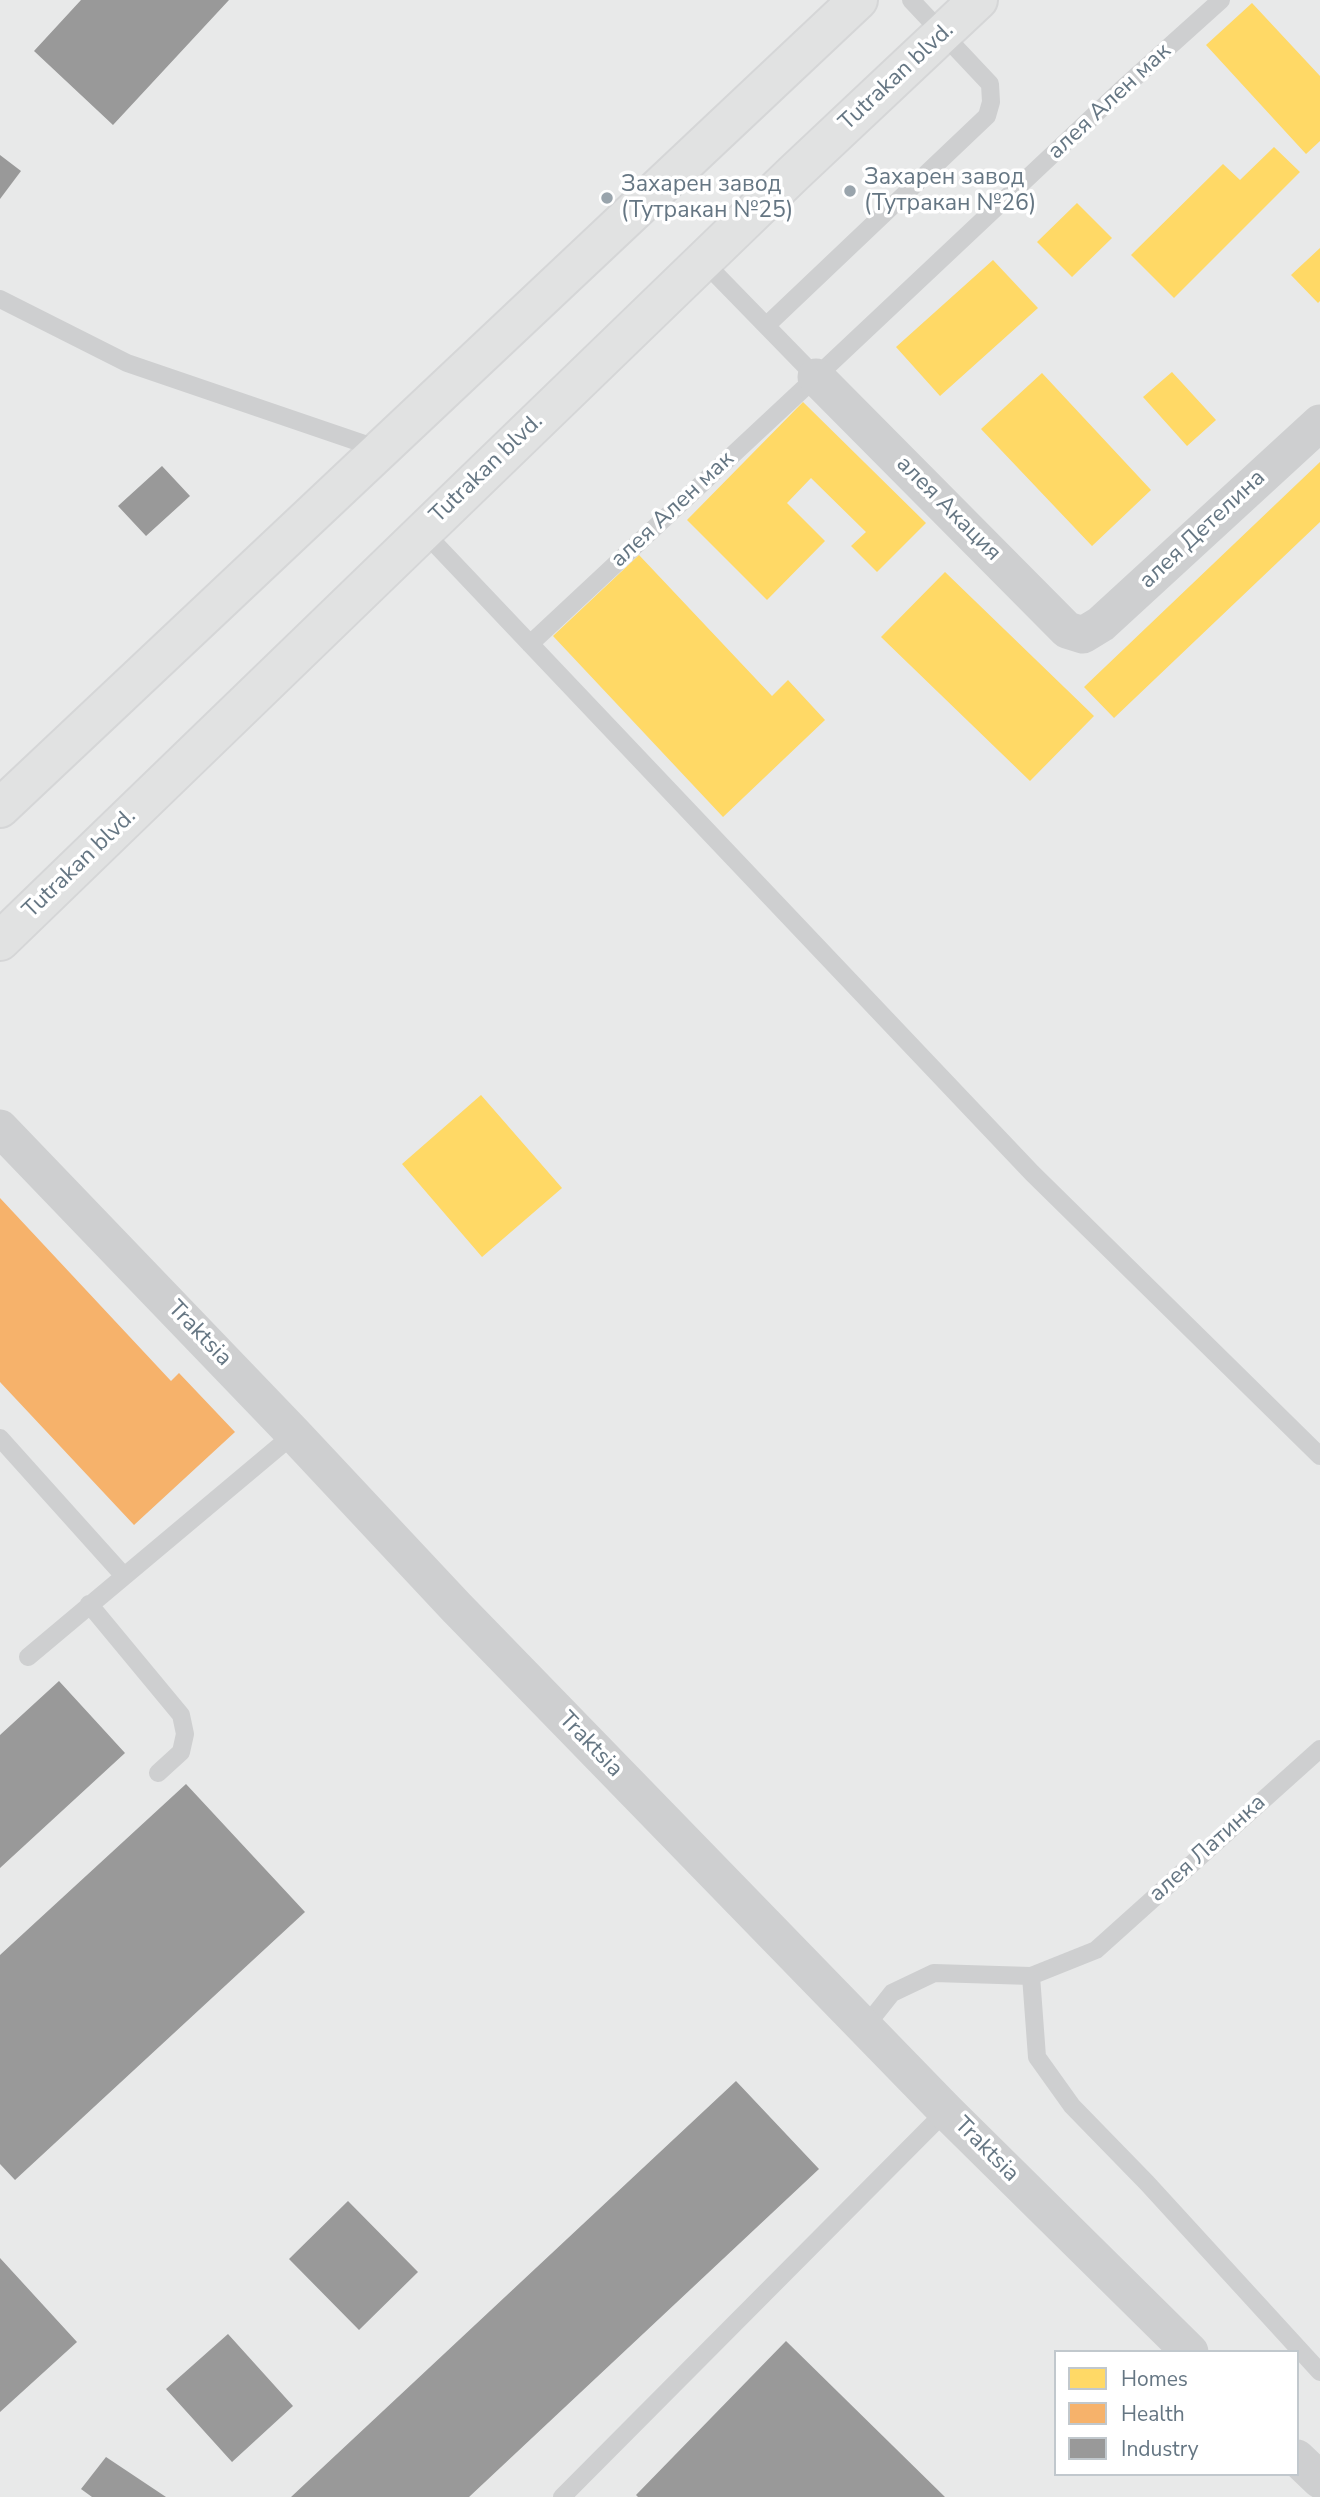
<!DOCTYPE html>
<html>
<head>
<meta charset="utf-8">
<style>
	body { margin:0 }
	#map { position:relative; width:1320px; height:2497px; overflow:hidden; background:#f9f9f9; font-family:"Nunito Sans",sans-serif }
	canvas { display:block }
	.legend { position:absolute; left:1054px; top:2350px; width:245px; height:126px; box-sizing:border-box; background:#fff; border:2px solid #c1c8cd; margin:0; padding:9px 12px; list-style:none; font-size:21px; color:#657683 }
	.legend li { display:flex; align-items:center; gap:14px; height:35px }
	.legend b { width:35px; border:2px solid #c1c8cd }
</style>
</head>
<body>
<div id="map">
<canvas width="1320" height="2497"></canvas>
<ul class="legend">
<li><b style="height:19px;background:#ffd966"></b>Homes</li>
<li><b style="height:19px;background:#f6b26b"></b>Health</li>
<li><b style="height:19px;background:#999"></b>Industry</li>
</ul>
</div>
<script>
const g = document.querySelector('canvas').getContext('2d');
g.lineJoin = 'round';
function fill(path, color) {
  g.fillStyle = color;
  g.fill(path, 'evenodd');
}
function poly(rows) {
  const path = new Path2D();
  for (const r of rows) {
    path.moveTo(r[0], r[1]);
    for (let i = 2; i < r.length; i += 2) path.lineTo(r[i], r[i + 1]);
  }
  return path;
}
function stroke(path, color, width, dash) {
  g.strokeStyle = color;
  g.lineWidth = width;
  g.lineCap = dash ? 'butt' : 'round';
  g.setLineDash(dash || []);
  g.stroke(path);
}
function label(font, color, halo, rows, align = 'center') {
  g.font = font + ' "Nunito Sans",sans-serif';
  g.lineWidth = 7;
  g.setLineDash([]);
  g.textBaseline = 'middle';
  g.strokeStyle = halo;
  g.fillStyle = color;
  for (const [text, x, y, turn = 0] of rows) {
    g.save();
    g.translate(x, y);
    g.rotate((+turn || 0) * Math.PI / 180);
    g.textAlign = isNaN(turn) ? turn : align;
    if (halo) g.strokeText(text, 0, 0);
    g.fillText(text, 0, 0);
    g.restore();
  }
}
fill(poly([
	[0,0,1320,0,1320,2497,0,2497],
	[1056,2352,1297,2352,1297,2474,1056,2474]
]), '#e8e9e9');
fill(poly([
	[1252,3,1320,76,1320,141,1306,154,1206,45],
	[1274,147,1300,172,1174,298,1131,255,1223,164,1240,180],
	[1077,203,1112,238,1072,277,1037,242],
	[1320,248,1320,301,1318,303,1291,275],
	[993,260,1038,308,940,396,896,347],
	[1172,372,1216,420,1187,446,1143,397],
	[1042,373,1151,490,1092,546,981,429],
	[803,402,926,523,877,572,851,546,866,532,811,478,787,503,825,541,767,600,687,520],
	[1320,462,1320,522,1114,718,1084,687],
	[639,555,772,696,788,680,825,720,723,817,553,636],
	[945,572,1094,716,1030,781,881,637],
	[481,1095,562,1188,482,1257,402,1164]
]), '#ffd966');
fill(poly([
	[0,1198,171,1381,179,1373,235,1432,134,1525,0,1382]
]), '#f6b26b');
fill(poly([
	[81,0,229,0,113,125,34,51],
	[0,155,21,171,0,199],
	[162,466,190,496,146,536,118,506],
	[59,1681,125,1753,0,1868,0,1735],
	[186,1784,305,1912,15,2180,0,2164,0,1955],
	[736,2081,819,2169,469,2497,291,2497],
	[348,2201,418,2272,359,2330,289,2259],
	[0,2258,77,2342,0,2412],
	[228,2334,293,2406,232,2462,166,2389],
	[786,2341,945,2497,638,2497,636,2495],
	[106,2457,166,2497,92,2497,81,2489]
]), '#999');
const primary = poly([
	[0,808,858,0],
	[0,941,793,174,978,0]
]);
stroke(primary, '#d5d6d7', 42);
stroke(poly([
	[703,261,816,377,1121,90,1221,0],
	[0,299,127,363,379,449],
	[767,325,987,116,991,102,990,84,911,0],
	[423,531,1032,1173,1320,1456],
	[530,644,816,377],
	[0,1438,124,1576],
	[89,1604,181,1715,185,1734,181,1752,158,1773],
	[28,1657,294,1434],
	[1320,1749,1096,1950,1031,1976,1037,2057,1072,2106,1147,2183,1320,2372],
	[865,2027,892,1993,934,1973,1031,1976],
	[562,2497,946,2111]
]), '#cecfd0', 18);
stroke(poly([
	[816,377,1067,630,1083,635,1101,624,1320,423],
	[0,1128,294,1434,456,1607,946,2111,1190,2352],
	[1297,2458,1320,2480]
]), '#cecfd0', 37);
stroke(primary, '#e1e2e2', 38);
for (const [x, y, r, color] of [
	[850,191,7,"#99a4ac"],
	[607,198,7,"#99a4ac"]
]) {
  const dot = new Path2D();
  dot.arc(x, y, r, 0, 2 * Math.PI);
  g.fillStyle = color;
  g.fill(dot);
  stroke(dot, '#fff', 2.5);
}
label('23px', '#657683', '#fff', [
	["Tutrakan blvd.",897,77,-43],
	["алея Ален мак",1110,102,-43],
	["Tutrakan blvd.",487,469,-44],
	["алея Акация",948,509,45],
	["алея Ален мак",673,510,-43],
	["алея Детелина",1203,530,-43],
	["Tutrakan blvd.",80,864,-44],
	["Traktsia",199,1334,46],
	["Traktsia",590,1745,46],
	["алея Латинка",1208,1849,-42],
	["Traktsia",986,2150,45]
]);
label('23px', '#657683', '#fff', [
	["Захарен завод",864,178],
	["(Тутракан №26)",864,204],
	["Захарен завод",621,185],
	["(Тутракан №25)",621,211]
], 'left');
</script>
</body>
</html>
